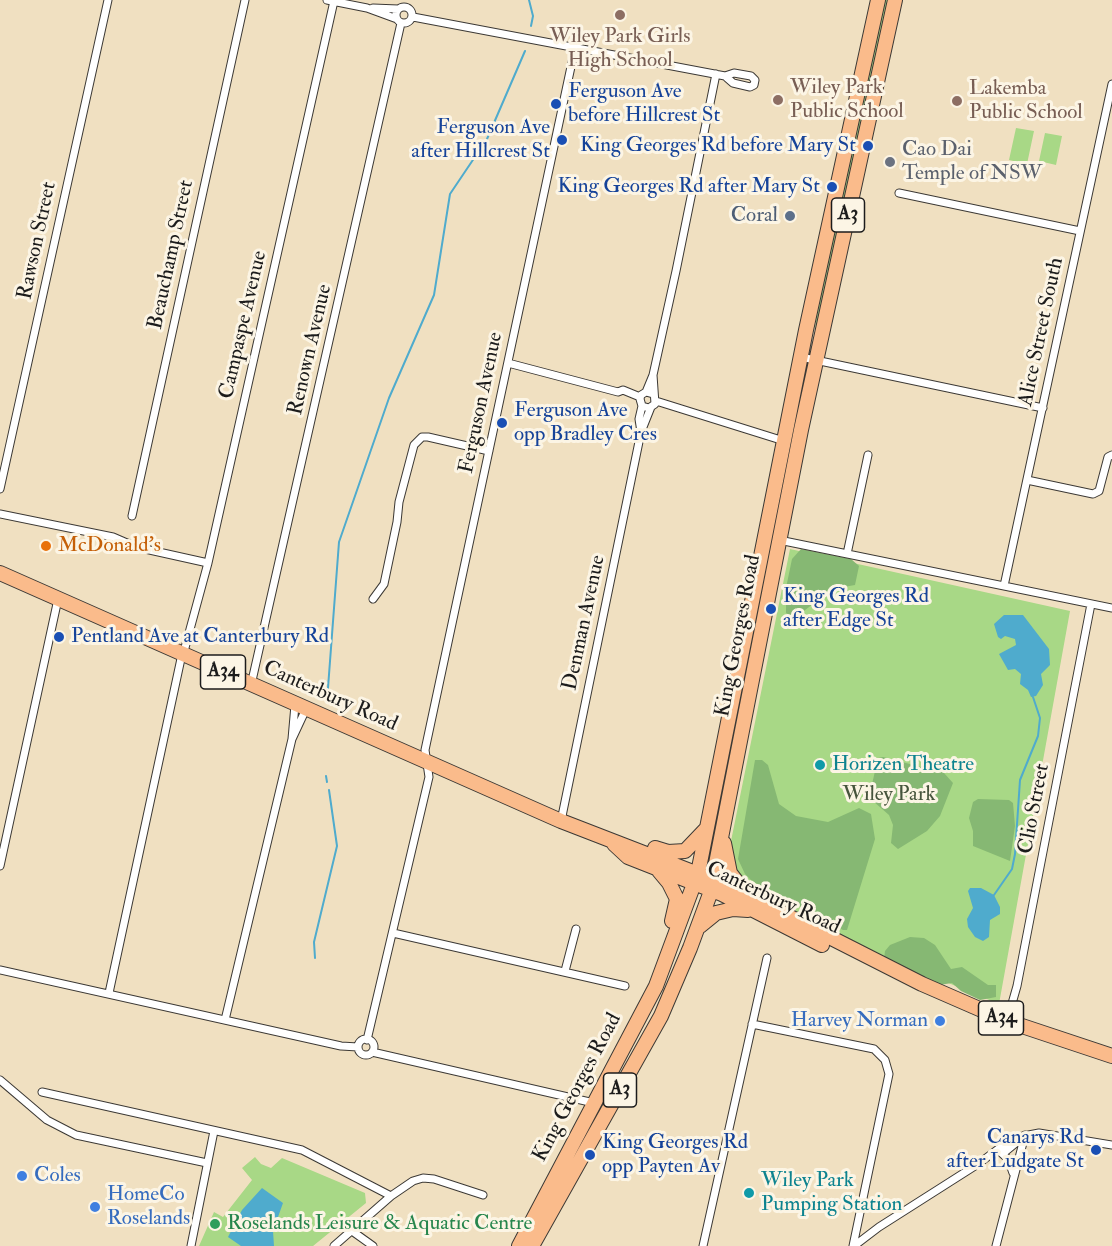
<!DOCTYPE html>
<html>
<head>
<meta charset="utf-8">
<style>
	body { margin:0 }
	canvas { display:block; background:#f0e0c1 }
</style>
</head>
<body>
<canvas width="1112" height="1246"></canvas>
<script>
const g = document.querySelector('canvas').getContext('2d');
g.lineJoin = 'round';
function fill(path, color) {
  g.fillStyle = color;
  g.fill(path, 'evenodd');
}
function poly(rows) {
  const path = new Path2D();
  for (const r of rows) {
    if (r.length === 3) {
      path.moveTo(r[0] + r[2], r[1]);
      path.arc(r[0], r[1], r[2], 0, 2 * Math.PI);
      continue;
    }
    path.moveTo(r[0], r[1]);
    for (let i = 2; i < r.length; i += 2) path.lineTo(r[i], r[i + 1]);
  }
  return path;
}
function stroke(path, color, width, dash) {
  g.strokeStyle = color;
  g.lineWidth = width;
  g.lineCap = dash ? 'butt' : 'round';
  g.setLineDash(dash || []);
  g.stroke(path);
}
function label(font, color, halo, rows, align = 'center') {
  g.font = font + ' "IM FELL Double Pica",serif';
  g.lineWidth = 6;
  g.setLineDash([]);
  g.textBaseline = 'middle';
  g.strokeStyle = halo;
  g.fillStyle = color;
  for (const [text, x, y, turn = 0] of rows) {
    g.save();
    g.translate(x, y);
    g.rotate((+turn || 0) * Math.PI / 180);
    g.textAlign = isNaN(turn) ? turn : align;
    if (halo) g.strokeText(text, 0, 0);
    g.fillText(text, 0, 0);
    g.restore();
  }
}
fill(poly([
	[884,0,889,0,814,343,816,320],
	[1016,128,1034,131,1027,164,1009,160],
	[1045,133,1062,136,1056,165,1039,161],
	[790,549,1070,611,999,1004,857,945,742,881,731,863,730,846],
	[255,1157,261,1164,271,1168,282,1158,365,1193,366,1203,313,1246,199,1246,214,1212,223,1217,252,1180,242,1168]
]), '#a8d886');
fill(poly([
	[801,549,851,559,859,566,855,585,832,589,795,618,786,613,786,588,792,559],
	[883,757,944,773,953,783,940,816,927,831,898,849,891,843,893,825,889,815,873,801,870,793,878,758],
	[755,760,762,760,768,765,779,804,796,816,828,822,859,808,871,814,875,839,847,930,843,930,752,881,745,874,738,859],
	[978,799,1009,800,1013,803,1015,826,1010,861,973,846,973,831,969,818,973,802],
	[910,937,924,938,935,945,951,969,962,967,988,985,996,985,996,997,980,1000,961,991,952,983,939,985,884,959,885,951,890,945]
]), '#86b873');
fill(poly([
	[1004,615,1023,615,1049,649,1050,665,1041,674,1043,685,1036,696,1031,697,1028,690,1020,684,1021,674,1015,669,1008,670,999,654,1016,645,1015,639,1005,636,1001,639,998,637,994,624],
	[970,888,981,888,994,895,1000,907,1000,914,990,920,989,937,983,941,975,937,968,927,967,919,973,908,968,891],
	[262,1188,283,1203,273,1231,274,1246,241,1246,228,1237,242,1210]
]), '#4fabcd');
stroke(poly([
	[529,0,533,16,531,26],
	[327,701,339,542,389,398,434,295,450,194,487,139,525,51],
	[326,776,327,782],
	[994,895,1012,869,1015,854,1020,780,1038,736,1040,718,1033,697],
	[315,958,314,942,337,846,329,790]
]), '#4fabcd', 2);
const street = poly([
	[327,0,367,8,397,19],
	[404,15,8],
	[373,8,398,9],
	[413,17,725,76,733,83,750,87,754,85,755,80,751,76,734,73,725,76],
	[899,193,1080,231],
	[801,357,1043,408],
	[508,363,618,392,623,390,640,397],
	[653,375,655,404,649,408,642,406,640,399,641,395,646,392,653,394],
	[646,392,653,375,676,271,716,74],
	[656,401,784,441],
	[641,432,639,419,642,406],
	[1027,480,1093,494,1099,491,1108,457,1112,455],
	[0,489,108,0],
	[0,514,113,537,136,547,208,563],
	[132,516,245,0],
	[779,540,1112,608],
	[847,554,868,455],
	[1004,586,1112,84],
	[373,599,384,584,397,522,399,502,414,445,422,437,428,437,489,451],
	[183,655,208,563,334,1],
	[251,685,401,23],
	[292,739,295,705],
	[561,821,641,432,651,407],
	[0,866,58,599],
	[393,933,625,986],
	[0,970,341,1046,358,1047],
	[565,971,576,929],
	[109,993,182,654],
	[225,1020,292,739,306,709],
	[1007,1021,1017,986,1091,604],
	[752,1024,874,1049,885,1060,889,1074,853,1246],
	[366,1047,8],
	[367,1040,429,777,425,750,575,48],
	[372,1052,594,1103],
	[0,1080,47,1120,76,1135,207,1163],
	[42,1092,302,1150,391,1196],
	[999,1151,1006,1151,1023,1137],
	[999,1151,1008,1159,1013,1173],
	[352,1231,373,1246],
	[191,1246,214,1131],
	[334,1246,391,1196,413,1181,423,1178,434,1179,483,1195],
	[703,1246,767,958],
	[854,1246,879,1227,978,1164,1013,1138,1039,1133,1112,1145],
	[996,1246,1025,1135]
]);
const highway = poly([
	[0,573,561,821,729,886,922,984,1007,1021,1112,1056],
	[724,843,730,873,744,891],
	[614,844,628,857,722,894,822,945],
	[655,848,668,852,685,851,706,829],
	[659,871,669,883,677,899,672,921],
	[700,926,716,913,733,909,748,910],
	[519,1246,656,986,698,873,806,330,878,0],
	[532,1246,661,1016,690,948,710,894,801,430,895,0]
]);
stroke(street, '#3c3935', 9);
stroke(highway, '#3c3935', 16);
stroke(street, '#fff', 7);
stroke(highway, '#fabb8b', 14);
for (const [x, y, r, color] of [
	[620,15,6,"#8d6e63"],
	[778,100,6,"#8d6e63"],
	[957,101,6,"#8d6e63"],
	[556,104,6,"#1a4fb4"],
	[562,140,6,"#1a4fb4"],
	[868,146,6,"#1a4fb4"],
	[890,162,6,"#6b7280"],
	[832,187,6,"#1a4fb4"],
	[790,216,6,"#5c6f8a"],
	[502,423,6,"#1a4fb4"],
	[46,546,6,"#e8710a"],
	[771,609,6,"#1a4fb4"],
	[59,637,6,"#1a4fb4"],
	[820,765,6,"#0f9aa8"],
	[940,1021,6,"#3f7fe0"],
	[1096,1150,6,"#1a4fb4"],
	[590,1155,6,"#1a4fb4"],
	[22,1176,6,"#3f7fe0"],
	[749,1193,6,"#0f9aa8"],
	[95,1207,6,"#3f7fe0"],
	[215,1224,6,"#2e9e5b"]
]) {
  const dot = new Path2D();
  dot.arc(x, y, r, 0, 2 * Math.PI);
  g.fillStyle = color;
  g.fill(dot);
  stroke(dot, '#fcf5e5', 2);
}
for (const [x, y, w] of [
	[848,215,33],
	[223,672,45],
	[1001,1018,45],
	[620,1090,33]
]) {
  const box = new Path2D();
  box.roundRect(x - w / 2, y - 17, w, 34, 4.5);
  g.fillStyle = '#fcf5e5';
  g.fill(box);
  stroke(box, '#1c1c1c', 1.5);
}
label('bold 20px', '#1c1c1c', null, [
	["A3",848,215],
	["A34",223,672],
	["A34",1001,1018],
	["A3",620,1090]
]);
label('21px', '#785e54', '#fcf5e5', [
	["Wiley Park Girls",620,37,"center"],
	["High School",620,61,"center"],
	["Wiley Park",790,88],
	["Public School",790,112],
	["Lakemba",969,89],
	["Public School",969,113]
], 'left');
label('21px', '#164399', '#fcf5e5', [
	["Ferguson Ave",568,92],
	["before Hillcrest St",568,116],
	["Ferguson Ave",550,128,"right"],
	["after Hillcrest St",550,152,"right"],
	["King Georges Rd before Mary St",856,146,"right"],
	["King Georges Rd after Mary St",820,187,"right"],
	["Ferguson Ave",514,411],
	["opp Bradley Cres",514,435],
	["King Georges Rd",783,597],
	["after Edge St",783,621],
	["Pentland Ave at Canterbury Rd",71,637],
	["Canarys Rd",1084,1138,"right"],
	["after Ludgate St",1084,1162,"right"],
	["King Georges Rd",602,1143],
	["opp Payten Av",602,1167]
], 'left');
label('21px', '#5b616d', '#fcf5e5', [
	["Cao Dai",902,150],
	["Temple of NSW",902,174]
], 'left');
label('21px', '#4e5e75', '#fcf5e5', [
	["Coral",778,216]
], 'right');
label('21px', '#1c1c1c', '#fcf5e5', [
	["Rawson Street",38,241,-78],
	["Beauchamp Street",172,255,-78],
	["Campaspe Avenue",244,325,-77],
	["Alice Street South",1042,332,-78],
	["Renown Avenue",311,350,-77],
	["Ferguson Avenue",482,403,-78],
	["Denman Avenue",585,623,-78],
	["King Georges Road",739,636,-79],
	["Canterbury Road",330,697,24],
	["Clio Street",1035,809,-79],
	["Canterbury Road",773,899,25],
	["King Georges Road",578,1088,-62]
]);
label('21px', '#c56008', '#fcf5e5', [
	["McDonald's",58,546]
], 'left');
label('21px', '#0d838f', '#fcf5e5', [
	["Horizen Theatre",832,765],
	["Wiley Park",761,1181],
	["Pumping Station",761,1205]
], 'left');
label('21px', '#46543c', '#fcf5e5', [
	["Wiley Park",889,795]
]);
label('21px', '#366cbe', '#fcf5e5', [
	["Harvey Norman",928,1021,"right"],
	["Coles",34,1176],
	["HomeCo",107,1195],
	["Roselands",107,1219]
], 'left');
label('21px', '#27864d', '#fcf5e5', [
	["Roselands Leisure & Aquatic Centre",227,1224]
], 'left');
</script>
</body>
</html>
